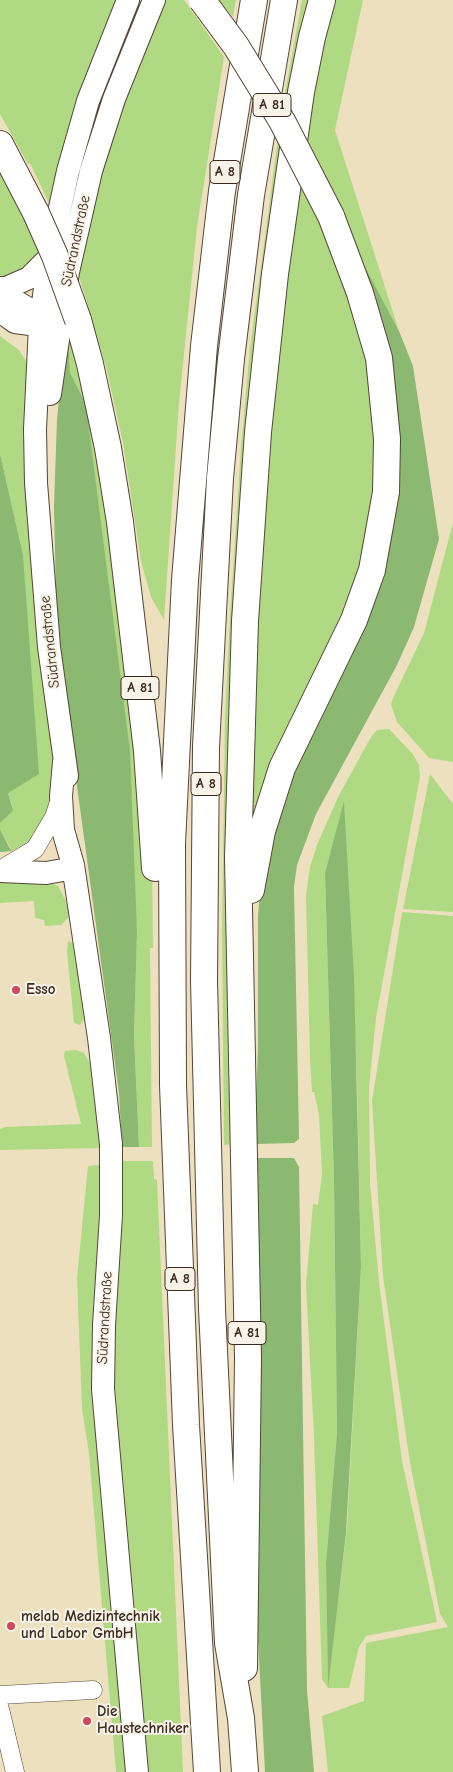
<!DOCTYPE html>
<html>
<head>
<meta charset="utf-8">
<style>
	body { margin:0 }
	canvas { display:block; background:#ede0bf }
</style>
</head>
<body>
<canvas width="453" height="1772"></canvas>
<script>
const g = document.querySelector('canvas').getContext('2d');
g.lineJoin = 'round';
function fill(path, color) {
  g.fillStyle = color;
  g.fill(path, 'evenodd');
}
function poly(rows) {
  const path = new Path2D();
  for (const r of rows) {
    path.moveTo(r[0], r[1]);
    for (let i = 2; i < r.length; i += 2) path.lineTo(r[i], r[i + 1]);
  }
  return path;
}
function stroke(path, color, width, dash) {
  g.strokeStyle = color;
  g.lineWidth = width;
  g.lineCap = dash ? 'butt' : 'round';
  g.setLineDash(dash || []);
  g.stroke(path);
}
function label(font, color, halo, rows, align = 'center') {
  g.font = font + ' "Comic Neue",sans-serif';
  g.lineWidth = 4;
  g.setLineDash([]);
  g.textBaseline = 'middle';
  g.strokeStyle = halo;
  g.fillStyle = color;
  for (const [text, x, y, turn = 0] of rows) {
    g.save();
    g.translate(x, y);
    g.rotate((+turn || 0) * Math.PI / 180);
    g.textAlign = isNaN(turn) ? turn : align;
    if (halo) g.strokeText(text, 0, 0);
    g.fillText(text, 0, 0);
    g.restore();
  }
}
fill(poly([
	[0,0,120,0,50,205,30,163,28,164,0,114],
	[140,0,144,0,80,176,83,152,90,129],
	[161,0,184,0,224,57,197,227,179,403,164,620,151,597,141,561,123,443,106,366,77,270,99,169],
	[219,0,236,0,233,17],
	[302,0,310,0,290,108,284,98],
	[331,0,363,0,335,130,399,331,361,259,342,211,306,136],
	[278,139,283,149,269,240,231,1144,224,1145,222,933,225,716,230,615,241,447,250,348],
	[0,157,44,253,25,273,0,282],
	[300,180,319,221,322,220,364,345,374,406,376,477,360,567,342,618,254,815,252,814,257,685,253,684,261,525,289,257],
	[67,318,99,426,152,867,153,948,150,948,152,1147,139,1147,134,1036,137,932,86,405,70,372],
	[0,336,19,350,29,366,55,747,49,810,31,840,12,851,0,829,0,823,13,811,8,793,23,555,0,454],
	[453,523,453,762,429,758,397,722,391,705,393,698,424,633],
	[389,729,412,753,419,765,420,776,376,1018,369,1087,370,1183,379,1282,402,1461,437,1622,366,1636,359,1647,349,1688,328,1688,322,1679,314,1437,306,1285,313,1204,318,1205,322,1174,319,1115,314,1092,312,1092,310,1059,306,895,310,867,317,845,338,797,371,737,377,730],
	[344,803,357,1079,361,1267,347,1528,328,1683,326,1563,337,1433,334,1180,325,873],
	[430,774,453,804,453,912,403,909],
	[0,881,51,883,58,886,70,909,68,918,61,925,45,926,44,920,35,918,34,901,0,903],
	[402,912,453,916,453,1772,328,1772,322,1716,364,1701,366,1643,448,1627,440,1614,410,1463,383,1276,372,1101],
	[68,941,75,944,84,1019,80,1025,74,1023,67,952],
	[76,1050,84,1053,90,1063,102,1148,0,1150,0,1129,5,1127,81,1124,64,1056,65,1051],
	[123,1161,153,1161,154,1179,157,1180,183,1772,144,1772,111,1400,112,1316],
	[100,1165,94,1408,128,1772,116,1772,89,1453,82,1409,77,1278,88,1166]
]), '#b0d984');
fill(poly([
	[361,259,399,331,413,366,439,539,414,627,397,665,316,814,297,865,294,887,299,1139,294,1143,255,1144,258,1043,258,916,261,877,275,816,382,570,373,293],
	[67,318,70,372,86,405,130,751,137,932,134,1036,139,1147,122,1147,119,1093,60,662,56,597,54,506,57,419],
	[0,454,23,555,39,774,8,793,13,811,0,823],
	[344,801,354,977,361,1267,346,1533,328,1688,326,1563,337,1433,334,1180,325,873],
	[0,829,9,847,12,851,0,852],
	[254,1158,294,1158,299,1167,307,1690,314,1772,265,1772,256,1601]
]), '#8cb972');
const minor = poly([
	[0,870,35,849,54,817,60,799],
	[0,1695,93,1690],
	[0,1709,15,1772]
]);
const major = poly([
	[0,288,6,288,29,278,49,258],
	[0,292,29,309,40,326],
	[0,311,15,322,53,327],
	[50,394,68,272,91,171,114,99,154,0],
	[64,762,61,796,63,830,73,865,99,1038,111,1144,111,1215,104,1325,103,1389,137,1772],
	[67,776,49,647,36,483,35,429,40,326,49,258,68,171,88,101,128,0],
	[0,871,46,873,63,870,73,865]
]);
const highway = poly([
	[0,144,36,213],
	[78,320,90,364,108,448,120,522,147,751,155,868],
	[251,890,262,831,282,768,354,620,372,570,386,492,387,439,379,358,360,293,331,216],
	[244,1668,248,1358,238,858,245,621,258,432,275,274,301,92,312,37,322,0],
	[207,1772,186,1425,173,1085,172,843,185,580,204,346,222,191,254,0],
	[245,1772,241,1718,228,1643,212,1309,204,981,206,747,220,478,231,359,251,195,284,0]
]);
stroke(minor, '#564536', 19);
stroke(major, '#564536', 24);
stroke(highway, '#564536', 28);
stroke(minor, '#fff', 18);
stroke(major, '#fff', 22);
stroke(highway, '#fff', 26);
const highwayBridge = poly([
	[202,0,236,46,282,121,331,216],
	[36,213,55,256,78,320]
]);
stroke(highwayBridge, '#564536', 28, []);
stroke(highwayBridge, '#fff', 26);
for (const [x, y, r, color] of [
	[16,990,5,"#d1495b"],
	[11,1626,5,"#d1495b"],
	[87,1721,5,"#d1495b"]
]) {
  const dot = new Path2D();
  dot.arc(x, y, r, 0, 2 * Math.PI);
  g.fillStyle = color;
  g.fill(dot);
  stroke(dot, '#f7f3e8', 2);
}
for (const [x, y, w] of [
	[272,105,38],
	[225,172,30],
	[140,688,38],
	[206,784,30],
	[180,1279,30],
	[247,1333,38]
]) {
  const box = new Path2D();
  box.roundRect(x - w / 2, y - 11.5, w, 23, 4);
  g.fillStyle = '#f7f3e8';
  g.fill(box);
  stroke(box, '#3b2a1e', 1);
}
label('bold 14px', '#3b2a1e', null, [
	["A 81",272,105],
	["A 8",225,172],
	["A 81",140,688],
	["A 8",206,784],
	["A 8",180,1279],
	["A 81",247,1333]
]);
label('15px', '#3b2a1e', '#f7f3e8', [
	["Südrandstraße",76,241,-78],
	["Südrandstraße",50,642,-96],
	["Südrandstraße",105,1318,-87]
]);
label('bold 15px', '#3b2a1e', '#f7f3e8', [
	["Esso",26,990],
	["melab Medizintechnik",21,1617],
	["und Labor GmbH",21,1634],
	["Die",97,1712],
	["Haustechniker",97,1729]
], 'left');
</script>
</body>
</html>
